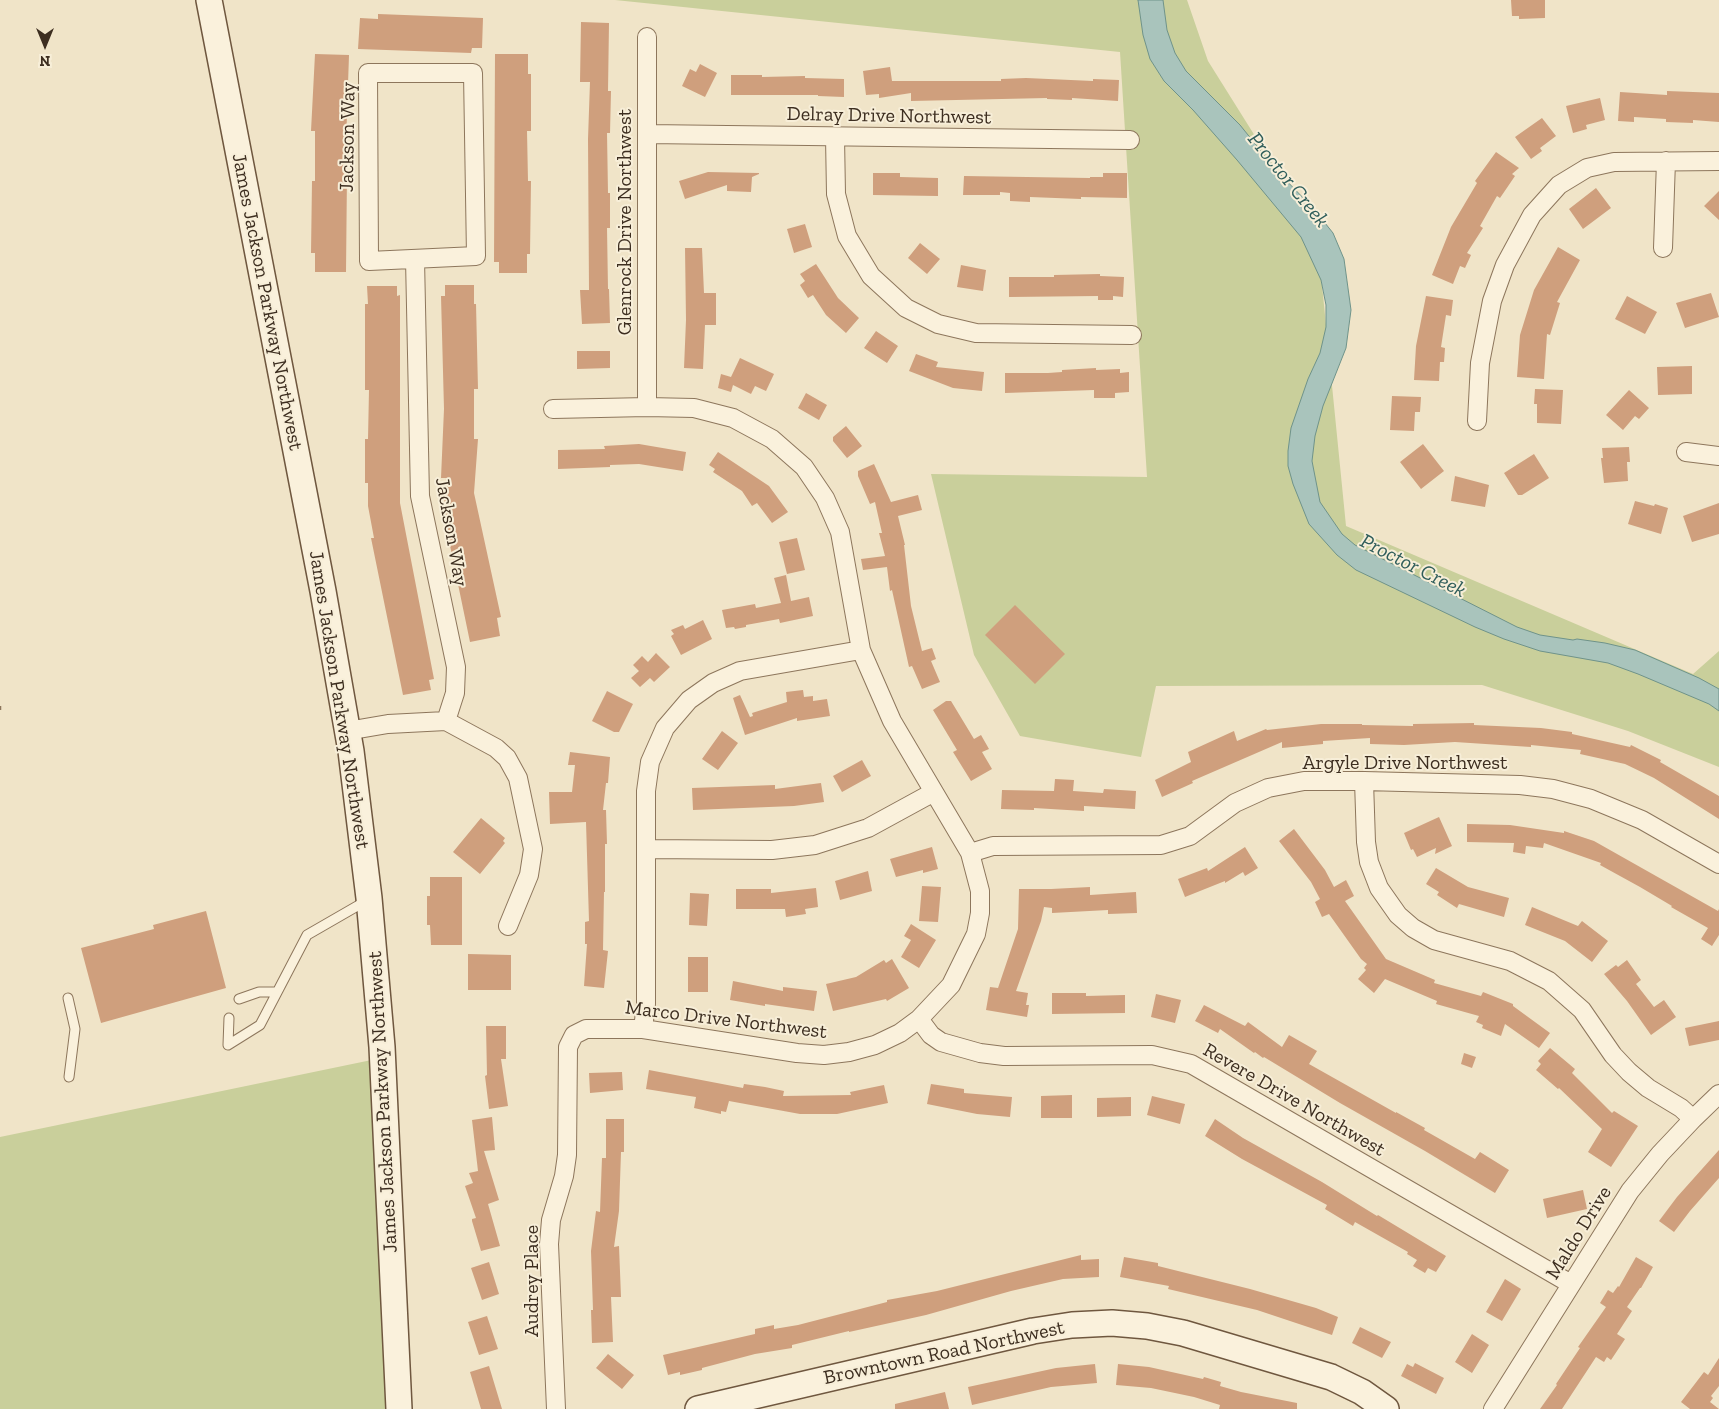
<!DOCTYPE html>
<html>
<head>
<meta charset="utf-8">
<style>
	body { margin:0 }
	#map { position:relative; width:1719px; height:1409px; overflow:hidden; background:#f0e4c8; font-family:"Zilla Slab",serif }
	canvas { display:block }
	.north { position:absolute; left:20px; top:20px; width:50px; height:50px; -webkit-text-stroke:4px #f7eed8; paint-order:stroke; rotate:180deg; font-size:14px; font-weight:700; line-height:20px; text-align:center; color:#3d2e20 }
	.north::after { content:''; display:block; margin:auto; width:18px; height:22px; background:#3d2e20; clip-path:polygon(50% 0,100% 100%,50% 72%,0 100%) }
</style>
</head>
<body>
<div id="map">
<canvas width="1719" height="1409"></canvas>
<div class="north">N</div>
</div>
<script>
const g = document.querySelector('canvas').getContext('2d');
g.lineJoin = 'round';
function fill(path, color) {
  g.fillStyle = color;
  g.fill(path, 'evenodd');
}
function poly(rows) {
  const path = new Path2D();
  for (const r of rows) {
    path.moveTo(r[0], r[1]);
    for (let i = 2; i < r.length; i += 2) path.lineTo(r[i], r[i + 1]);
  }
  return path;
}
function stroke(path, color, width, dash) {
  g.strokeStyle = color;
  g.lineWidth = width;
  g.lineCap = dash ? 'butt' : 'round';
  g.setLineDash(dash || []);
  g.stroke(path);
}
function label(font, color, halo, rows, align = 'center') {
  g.font = font + ' "Zilla Slab",serif';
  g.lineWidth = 4;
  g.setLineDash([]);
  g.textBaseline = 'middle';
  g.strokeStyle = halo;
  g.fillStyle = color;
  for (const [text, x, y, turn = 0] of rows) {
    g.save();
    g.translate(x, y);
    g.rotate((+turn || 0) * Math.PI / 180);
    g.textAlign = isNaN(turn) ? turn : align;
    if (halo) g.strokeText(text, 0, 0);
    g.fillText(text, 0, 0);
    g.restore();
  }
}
fill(poly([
	[615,0,1187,0,1208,61,1317,235,1346,526,1693,674,1719,651,1719,767,1628,731,1482,685,1156,686,1141,757,1020,736,974,655,931,474,1147,477,1120,52],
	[386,1057,397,1409,0,1409,0,1137]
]), '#c9cf9b');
const water = poly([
	[1138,0,1163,0,1167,30,1175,53,1186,71,1240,125,1277,171,1313,208,1333,233,1344,259,1351,310,1346,348,1323,406,1315,436,1312,461,1320,502,1342,534,1355,545,1517,627,1540,635,1573,640,1577,639,1605,643,1635,650,1699,678,1719,689,1719,711,1709,704,1638,674,1608,663,1540,651,1504,639,1475,627,1356,570,1337,555,1309,524,1293,484,1288,466,1288,451,1291,428,1308,379,1320,353,1326,327,1326,305,1321,280,1301,237,1237,160,1193,110,1164,81,1150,59,1143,35,1138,0]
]);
fill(water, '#a9c4bc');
stroke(water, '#6f938a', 1);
fill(poly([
	[1511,0,1545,0,1545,18,1519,19,1519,16,1512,16],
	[378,14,483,18,482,48,472,48,471,53,358,49,360,18,378,19],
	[581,22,609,23,608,91,611,91,610,133,607,133,608,193,610,193,610,228,607,228,608,289,609,289,610,323,582,324,580,290,589,290,588,139,590,82,580,82],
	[315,54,349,55,345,173,347,173,346,272,315,272,315,253,311,253,312,181,315,181,315,131,311,131],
	[495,54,528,54,528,74,531,74,531,131,527,131,528,181,531,181,530,254,527,254,527,273,499,273,499,262,494,262],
	[700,64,717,73,705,97,682,86,690,69,696,72],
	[890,67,892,81,1001,81,1001,79,1026,78,1093,81,1093,79,1119,80,1118,101,1072,98,1072,100,1047,99,1047,98,911,101,911,93,879,98,879,94,866,95,863,71],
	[731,75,762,75,762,77,805,76,805,78,844,79,844,97,818,96,818,95,731,95],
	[1667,91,1719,93,1719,122,1693,120,1693,123,1666,122,1666,119,1634,117,1634,122,1618,121,1620,92,1667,95],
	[1600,98,1605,120,1586,125,1587,129,1573,133,1566,106],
	[1542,118,1556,136,1540,148,1542,151,1531,159,1515,137],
	[1496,152,1519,168,1512,174,1515,176,1500,198,1497,196,1480,226,1483,228,1467,253,1471,255,1465,268,1460,266,1453,284,1432,275,1451,227,1477,183,1475,181],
	[708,172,759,173,759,174,752,177,751,192,727,191,727,185,685,199,679,181],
	[873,173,900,173,900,177,938,178,938,196,873,195],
	[1103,173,1127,173,1127,198,1081,197,1081,199,1030,197,1030,202,1010,201,1010,193,1000,192,1000,195,963,195,964,176,1090,178,1090,177,1103,177],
	[1596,188,1611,208,1583,229,1569,209],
	[1719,191,1719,220,1704,206],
	[805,224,812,247,794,253,787,229],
	[920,243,940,259,927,274,908,258],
	[1558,247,1580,260,1557,302,1560,303,1550,335,1547,334,1544,379,1517,377,1520,335,1534,290],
	[685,248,702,248,704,293,716,293,716,325,705,325,703,369,684,368,686,320],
	[816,264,838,298,859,318,846,333,826,315,813,295,808,298,800,285,805,281,800,274],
	[961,265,986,270,983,291,957,287],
	[1100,274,1100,276,1124,277,1123,297,1113,296,1113,300,1098,300,1098,296,1009,297,1009,277,1054,277,1054,275],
	[445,285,474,285,474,304,476,304,478,389,474,389,474,439,478,439,474,493,501,617,497,618,500,636,470,642,442,507,444,506,446,478,441,478,444,409,441,296,445,296],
	[367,286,397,286,397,296,400,295,400,503,434,679,429,680,431,690,403,695,371,538,374,538,368,506,368,483,365,483,365,439,368,439,369,390,365,390,365,304,368,304],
	[1711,293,1719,317,1685,328,1676,303],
	[1426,296,1453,300,1451,316,1446,315,1441,347,1445,348,1444,362,1440,362,1439,381,1414,380,1416,346],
	[1627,296,1657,312,1645,334,1615,319],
	[876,331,898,346,887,363,864,348],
	[577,351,610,351,610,368,577,369],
	[916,354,938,362,936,367,984,372,982,391,953,388,909,371],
	[740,358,774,374,766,391,755,386,751,394,733,385,731,392,718,388,721,374,731,377],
	[1692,366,1692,394,1658,395,1657,367],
	[1096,368,1096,370,1120,369,1120,373,1129,372,1129,392,1115,393,1115,398,1094,398,1094,390,1005,393,1005,373,1048,373,1062,372,1062,370],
	[1535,389,1563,390,1561,424,1537,423,1537,404,1534,404],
	[1629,390,1649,408,1639,419,1635,416,1623,430,1606,415],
	[806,393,827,405,819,420,798,408],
	[1392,396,1421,397,1420,412,1415,412,1414,431,1390,430],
	[846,426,862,446,847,458,833,441,833,437],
	[639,444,686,452,683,471,639,464,610,465,610,467,558,469,558,450,605,449,604,446],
	[1423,444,1444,471,1421,489,1400,462],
	[1629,447,1630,462,1627,462,1628,481,1604,483,1601,458,1603,458,1602,448],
	[718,452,769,486,788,512,772,523,757,503,752,506,742,491,713,472,715,469,709,465],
	[1534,454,1549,478,1522,495,1518,495,1504,473],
	[874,464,891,502,918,495,922,510,898,516,905,545,904,545,911,606,922,651,932,648,936,659,931,661,940,682,922,689,912,666,909,667,892,590,890,591,887,567,863,570,861,559,885,556,879,533,882,533,875,502,870,504,858,476,858,471],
	[1455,476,1489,485,1485,507,1451,501],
	[1635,501,1654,506,1655,504,1668,508,1661,534,1628,524],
	[1719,503,1719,534,1692,542,1683,516],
	[797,538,805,570,787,574,779,542],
	[786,575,791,601,809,597,813,616,780,623,779,619,746,625,746,627,735,629,734,627,726,628,722,610,755,604,756,608,781,603,774,578],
	[1015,605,1065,654,1035,684,985,635],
	[703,620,712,639,681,655,671,636,674,634,671,630,683,625,685,629],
	[656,653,670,667,654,682,650,678,640,687,631,678,639,671,633,665,642,656,648,662],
	[803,690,804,697,813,696,813,701,827,699,830,716,797,721,797,718,745,735,733,698,740,695,750,717,753,716,752,713,787,702,786,692],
	[607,691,633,704,619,732,614,732,592,721],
	[946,701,951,701,974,739,981,735,989,749,982,752,992,769,971,781,953,752,957,750,933,710],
	[1474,723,1474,725,1541,728,1572,732,1572,734,1630,747,1631,745,1661,760,1660,762,1719,796,1719,819,1654,778,1625,764,1580,754,1581,750,1531,745,1531,747,1455,742,1404,745,1370,744,1370,738,1323,741,1323,744,1282,748,1282,742,1192,781,1193,783,1162,797,1155,780,1191,762,1188,752,1234,731,1237,741,1266,729,1267,730,1321,724,1362,724,1362,725,1413,726,1413,724],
	[722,731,738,743,718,770,702,759],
	[570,752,610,757,608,783,606,783,603,810,606,810,607,844,605,844,605,892,604,892,603,950,608,951,604,988,584,986,587,944,585,944,585,922,589,921,586,822,550,824,549,792,572,792,575,765,568,765],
	[862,760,871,776,842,792,833,776],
	[1055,779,1074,780,1073,791,1103,793,1104,789,1136,791,1135,809,1084,806,1084,811,1034,808,1034,810,1001,809,1002,790,1054,791],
	[821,783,824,802,794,806,693,810,692,788,775,785,775,789],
	[1439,817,1452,846,1435,854,1436,848,1417,857,1413,849,1411,850,1404,833],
	[481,818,505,838,503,841,505,843,480,874,453,852],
	[1467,824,1510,825,1564,833,1564,831,1594,841,1718,911,1719,909,1719,935,1712,946,1701,939,1708,928,1671,907,1672,906,1640,887,1600,865,1601,863,1544,843,1543,848,1526,846,1525,854,1513,852,1514,843,1467,842],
	[1294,829,1325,870,1334,887,1346,880,1354,896,1345,901,1386,959,1435,980,1434,983,1481,996,1483,992,1513,1004,1513,1006,1550,1033,1539,1048,1505,1024,1501,1036,1482,1028,1483,1025,1476,1022,1479,1016,1436,1004,1437,1001,1385,979,1374,993,1358,979,1366,970,1364,968,1367,964,1361,959,1329,914,1322,917,1315,902,1320,899,1311,882,1279,841],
	[932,847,938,869,923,873,923,870,896,877,890,859],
	[1245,847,1258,868,1245,876,1243,872,1225,883,1225,881,1185,897,1178,879,1207,868,1208,871],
	[1436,868,1468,887,1509,898,1504,917,1459,904,1457,908,1437,895,1439,892,1426,884],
	[868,871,872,891,840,900,835,881],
	[430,877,462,877,462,945,431,945,430,925,427,925,427,896,430,896],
	[922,886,941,887,938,922,919,921],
	[1090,887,1090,895,1136,892,1137,913,1108,914,1108,910,1052,913,1052,908,1044,907,1041,921,1016,991,1028,993,1026,1005,1029,1005,1027,1017,986,1010,990,987,998,988,1018,929,1019,889,1051,889],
	[816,888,818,907,805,909,806,914,786,917,785,909,736,909,736,889,771,889,771,893],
	[690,893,709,894,707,926,689,925],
	[1532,907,1578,926,1582,921,1608,941,1592,962,1565,941,1525,925],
	[206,911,226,988,101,1023,81,948,154,929,153,925],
	[911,924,936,940,919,968,901,957,911,940,904,936],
	[468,954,511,955,511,990,468,990],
	[688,957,708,957,708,992,688,992],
	[892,959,909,988,887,1001,886,999,833,1011,826,984,856,977,884,960,886,963],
	[1627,960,1641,980,1636,984,1654,1007,1664,1000,1676,1017,1651,1035,1627,1001,1604,974,1616,965,1618,967],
	[733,981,783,991,783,987,817,991,814,1011,765,1004,765,1006,730,1000],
	[1052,993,1086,993,1086,996,1125,995,1125,1013,1052,1014],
	[1156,994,1181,1000,1175,1023,1151,1017],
	[1204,1005,1245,1026,1248,1022,1282,1047,1289,1035,1317,1051,1309,1064,1396,1113,1396,1112,1425,1128,1424,1130,1475,1159,1480,1152,1509,1170,1495,1193,1425,1151,1340,1103,1264,1057,1263,1058,1255,1052,1254,1053,1220,1029,1218,1033,1195,1021],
	[1719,1021,1719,1040,1689,1046,1685,1028],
	[486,1026,506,1026,506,1059,501,1059,508,1106,489,1109,485,1076,487,1075],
	[1550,1048,1575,1069,1572,1073,1612,1113,1614,1111,1638,1126,1611,1167,1588,1152,1602,1129,1559,1088,1558,1089,1536,1070,1541,1064,1538,1061],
	[1464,1053,1476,1057,1472,1068,1461,1064],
	[649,1070,743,1088,744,1084,765,1087,784,1091,783,1096,851,1095,850,1092,884,1085,888,1103,837,1114,800,1114,729,1101,726,1112,721,1111,721,1114,694,1108,696,1097,646,1089],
	[622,1072,623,1090,590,1093,589,1073],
	[931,1084,964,1089,964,1093,1012,1097,1010,1117,977,1114,927,1104],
	[1072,1095,1072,1118,1041,1118,1041,1096],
	[1152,1096,1185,1104,1180,1124,1147,1115],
	[1131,1097,1131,1116,1097,1117,1097,1098],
	[492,1117,495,1150,484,1151,499,1200,488,1204,500,1246,481,1251,472,1221,472,1219,476,1218,465,1186,473,1183,469,1173,478,1171,472,1120],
	[606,1119,624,1119,624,1152,621,1152,619,1211,614,1247,619,1246,621,1297,611,1297,613,1342,592,1343,591,1310,593,1310,591,1251,596,1211,600,1212,602,1158,606,1158],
	[1215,1119,1243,1138,1322,1182,1377,1216,1378,1215,1446,1256,1436,1272,1428,1268,1425,1273,1413,1266,1417,1260,1407,1254,1408,1252,1355,1222,1353,1226,1325,1209,1327,1205,1242,1159,1205,1136],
	[1719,1150,1719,1178,1690,1211,1674,1232,1659,1221,1677,1197],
	[1583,1190,1587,1209,1547,1218,1543,1199],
	[1081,1255,1081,1260,1099,1259,1099,1277,1063,1279,1011,1291,926,1315,849,1332,849,1331,792,1345,792,1348,755,1354,702,1368,702,1370,680,1375,680,1372,668,1375,663,1355,755,1334,755,1329,774,1325,774,1329,798,1325,887,1302,887,1300,937,1291],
	[1124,1257,1158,1263,1158,1266,1250,1289,1316,1308,1338,1317,1332,1335,1257,1310,1168,1289,1169,1286,1120,1277],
	[1636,1257,1653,1267,1641,1288,1640,1288,1627,1307,1632,1311,1617,1334,1625,1339,1611,1360,1607,1357,1604,1362,1596,1357,1562,1409,1540,1409,1557,1385,1556,1384,1580,1348,1578,1347,1606,1307,1600,1303,1608,1290,1613,1293,1618,1286,1619,1287],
	[489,1262,499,1294,482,1300,471,1268],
	[1505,1279,1521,1289,1502,1321,1486,1312],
	[487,1316,498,1349,479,1355,468,1322],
	[1360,1327,1391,1342,1382,1358,1352,1343],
	[1472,1334,1489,1345,1472,1373,1455,1362],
	[608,1354,634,1375,622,1389,596,1368],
	[1719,1358,1719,1386,1711,1396,1713,1398,1710,1402,1719,1409,1690,1409,1681,1402,1704,1372,1708,1375],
	[1415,1363,1444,1378,1436,1394,1401,1376,1407,1364,1413,1367],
	[1095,1364,1097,1383,1051,1387,972,1405,968,1387,1056,1368],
	[1118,1364,1149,1367,1203,1379,1204,1377,1221,1382,1220,1386,1241,1392,1297,1403,1297,1409,1219,1409,1220,1405,1194,1397,1151,1388,1116,1385],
	[489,1366,502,1409,481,1409,470,1372],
	[945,1392,949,1409,895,1409,895,1404]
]), '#cf9f7d');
const lane = poly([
	[68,998,75,1029,69,1077],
	[239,999,259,992,277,992],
	[228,1045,260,1025,307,935,366,901],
	[228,1045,229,1018]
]);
const street = poly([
	[368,73,473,73,476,256,369,261,368,73],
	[647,134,1130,140],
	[835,137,836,194,847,236,871,276,906,308,938,324,976,333,1132,335],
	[1663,248,1666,161],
	[415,259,420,496,456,667,455,693,446,721],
	[647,407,647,37],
	[553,409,647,407,694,408,733,418,772,439,804,467,825,498,840,532,861,650,892,721,970,853,980,891,980,913,976,934,951,985,919,1019,900,1033,875,1045,849,1052,824,1055,797,1053,643,1029,586,1029,574,1035,568,1047,567,1155,564,1176,551,1220,549,1244,556,1409],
	[1477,421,1480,363,1492,301,1505,265,1532,215,1559,185,1587,168,1614,162,1719,161],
	[1686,452,1719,456],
	[347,731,388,724,446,721,496,748,507,758,518,778,533,849,529,875,508,926],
	[1364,781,1366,842,1369,862,1379,888,1398,915,1413,928,1434,940,1510,961,1549,981,1582,1010,1613,1055,1629,1072,1648,1088,1681,1108,1693,1119],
	[646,849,772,850,815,845,868,828,934,792],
	[970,853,993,846,1161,845,1190,836,1235,803,1268,788,1304,781,1364,781,1520,785,1553,789,1591,799,1642,820,1719,864],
	[919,1019,931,1035,941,1042,980,1053,1004,1056,1152,1055,1191,1064,1571,1284],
	[643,1029,646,1004,646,791,650,762,665,728,689,700,713,683,740,671,861,650],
	[1493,1409,1630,1191,1660,1154,1693,1119,1719,1094]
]);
const secondary = poly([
	[209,0,323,591,351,751,369,898,382,1047,399,1409],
	[698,1409,1033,1331,1072,1325,1112,1323,1147,1326,1183,1333,1331,1377,1362,1392,1386,1409]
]);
stroke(lane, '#8d765c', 11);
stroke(street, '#8d765c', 20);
stroke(secondary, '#6f573f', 28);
stroke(poly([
	[0,706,0,712]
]), '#8d765c', 2.5, [4, 2.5]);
stroke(lane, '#faf1dc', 9);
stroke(street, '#faf1dc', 18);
stroke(secondary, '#faf1dc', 25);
label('20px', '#3d2e20', '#f7eed8', [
	["Delray Drive Northwest",889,116,1],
	["Jackson Way",348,137,-89],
	["Glenrock Drive Northwest",625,222,-90],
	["James Jackson Parkway Northwest",267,302,79],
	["Jackson Way",451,532,80],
	["James Jackson Parkway Northwest",339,700,81],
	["Argyle Drive Northwest",1405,763],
	["Marco Drive Northwest",726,1020,7],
	["Revere Drive Northwest",1294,1100,30],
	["James Jackson Parkway Northwest",383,1102,-93],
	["Maldo Drive",1579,1233,-58],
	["Audrey Place",532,1281,-90],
	["Browntown Road Northwest",944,1353,-12]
]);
label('italic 21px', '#2f5d5a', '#f7eed8', [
	["Proctor Creek",1288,180,51],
	["Proctor Creek",1413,566,27]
]);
</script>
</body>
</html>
